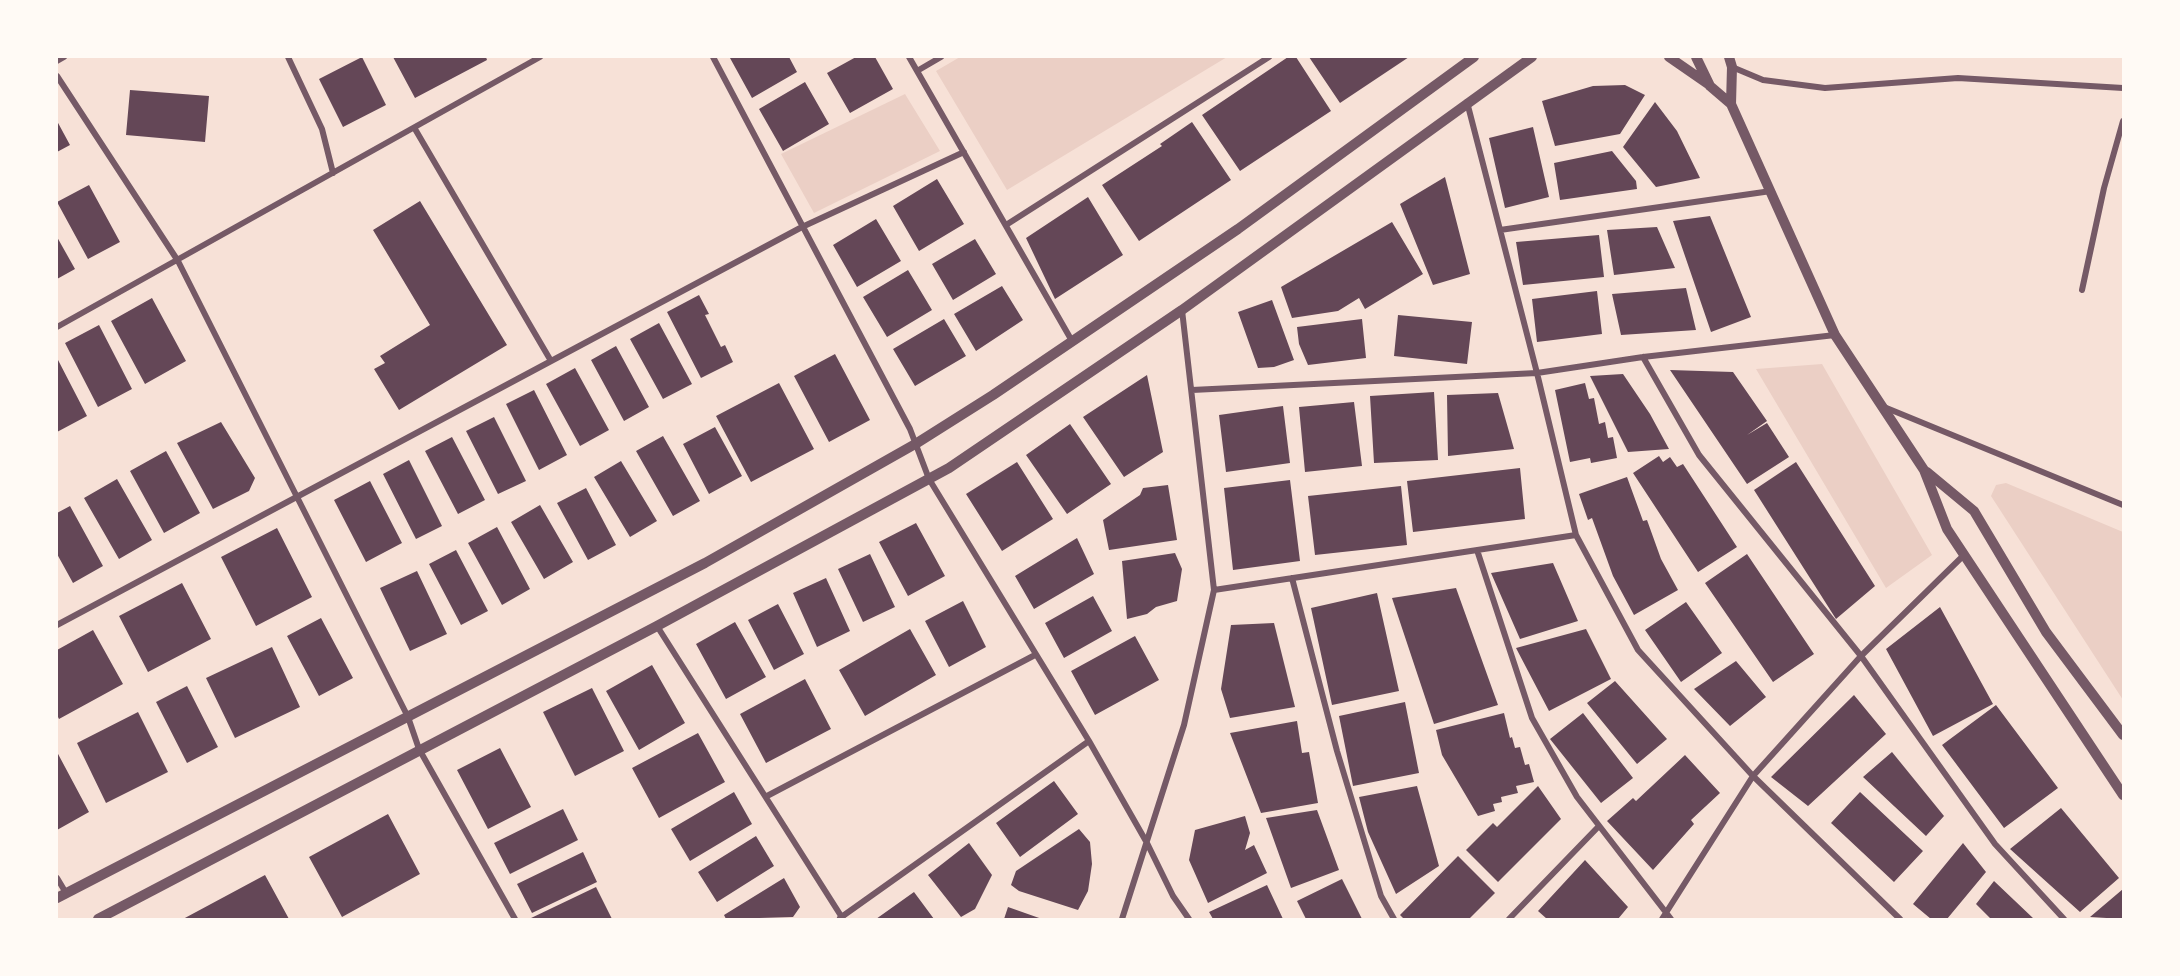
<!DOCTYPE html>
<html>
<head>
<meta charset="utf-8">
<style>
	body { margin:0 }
	#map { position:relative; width:2180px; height:976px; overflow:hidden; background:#f7e1d7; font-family:"Noto Sans",sans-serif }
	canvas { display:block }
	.frame { position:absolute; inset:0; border:58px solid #fffaf5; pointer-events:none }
</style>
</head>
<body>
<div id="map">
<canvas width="2180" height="976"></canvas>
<div class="frame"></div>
</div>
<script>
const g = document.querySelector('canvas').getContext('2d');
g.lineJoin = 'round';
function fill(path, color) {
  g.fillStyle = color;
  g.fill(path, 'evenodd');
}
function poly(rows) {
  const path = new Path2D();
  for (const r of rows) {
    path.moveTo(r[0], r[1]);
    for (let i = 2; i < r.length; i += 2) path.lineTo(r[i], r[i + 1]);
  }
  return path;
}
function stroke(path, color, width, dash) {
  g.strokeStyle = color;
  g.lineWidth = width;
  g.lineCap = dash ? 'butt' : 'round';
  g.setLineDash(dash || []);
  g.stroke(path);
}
fill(poly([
	[960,57,1227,57,1007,190,936,71],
	[905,94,940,151,814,213,781,154],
	[1822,364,1932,555,1886,588,1756,369],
	[2006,483,2123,532,2123,700,1991,496,1996,485]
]), '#ebcfc5');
fill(poly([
	[362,57,386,105,343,127,319,79],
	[393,57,486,57,487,60,415,98],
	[789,57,797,72,752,98,730,58],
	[856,57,875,57,893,89,850,113,827,73],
	[1288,57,1296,57,1331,111,1240,171,1202,115],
	[1309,57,1409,57,1340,103],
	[805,82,829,124,783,151,759,109],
	[1625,85,1645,95,1620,134,1555,146,1542,101,1593,86],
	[130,90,209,96,205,142,126,135],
	[1655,102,1677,131,1700,178,1656,187,1623,147],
	[57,121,70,145,57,152],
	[1192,122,1231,180,1139,241,1102,185,1162,146,1160,144],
	[1533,127,1549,197,1505,208,1489,138],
	[1612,151,1636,181,1637,189,1560,200,1554,163],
	[1445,177,1470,274,1433,285,1400,204],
	[937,179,964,224,919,251,893,206],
	[89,185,120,242,88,259,57,202],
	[1088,197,1123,255,1055,299,1026,238],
	[420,201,507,345,399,410,374,369,385,363,380,356,430,325,373,230],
	[1710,216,1751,317,1711,332,1673,221],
	[876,219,901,261,857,287,833,245],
	[1392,222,1423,274,1365,309,1359,298,1338,311,1292,318,1281,287],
	[1657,227,1675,268,1614,275,1607,230],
	[1599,235,1604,277,1523,285,1516,242],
	[57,237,75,269,57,279],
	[975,239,996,274,953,300,932,264],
	[908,270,932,310,887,337,863,297],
	[1002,286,1023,320,976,351,954,314],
	[1686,288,1696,330,1621,335,1612,294],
	[1597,291,1602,334,1537,342,1532,299],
	[699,295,709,314,705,315,721,347,725,345,733,362,701,378,667,312],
	[152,298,186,361,145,384,111,321],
	[1272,300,1294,360,1274,367,1258,368,1238,312],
	[1398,315,1472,322,1467,364,1394,356],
	[944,319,966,356,915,386,893,349],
	[1362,319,1366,358,1308,365,1299,344,1297,327],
	[659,323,692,384,663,399,630,339],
	[99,325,132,389,98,407,65,343],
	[616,346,649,407,624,421,591,360],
	[835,354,870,420,829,442,794,376],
	[57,358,87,416,57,432],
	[575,368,609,430,580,446,546,384],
	[1670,370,1733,372,1767,421,1747,435,1767,423,1789,457,1747,484],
	[1623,374,1650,414,1669,449,1628,452,1590,376],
	[1147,375,1163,452,1124,477,1083,417],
	[779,383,814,449,751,482,716,416],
	[1585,383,1589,399,1594,398,1599,424,1605,422,1608,438,1613,437,1617,458,1591,463,1590,458,1570,462,1555,390],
	[534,390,567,455,539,470,506,404],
	[1434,392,1438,460,1374,463,1370,396],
	[1498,393,1514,449,1448,456,1447,395],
	[1354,402,1362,466,1305,472,1299,407],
	[1283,406,1290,463,1226,472,1219,415],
	[494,417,526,481,498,494,466,431],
	[221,422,255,478,249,491,213,509,177,443],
	[1070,424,1111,484,1067,514,1026,455],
	[715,427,742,476,709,494,683,444],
	[663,436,700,501,673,516,636,451],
	[452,437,485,500,458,514,425,451],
	[166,451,200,513,164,533,130,471],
	[1659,456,1663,462,1670,457,1677,467,1683,464,1737,547,1698,572,1633,473],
	[409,460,442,526,416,539,383,474],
	[621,461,657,521,630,537,594,477],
	[1017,462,1053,519,1002,551,966,494],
	[1796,462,1875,586,1836,619,1754,490],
	[1520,468,1525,519,1413,532,1407,481],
	[1627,477,1643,521,1647,520,1661,559,1678,590,1634,615,1613,576,1592,518,1588,520,1579,494],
	[117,479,152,540,119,559,84,498],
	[1290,480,1300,561,1233,570,1224,488],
	[370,481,402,543,366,562,334,500],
	[1168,485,1177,540,1109,550,1103,520,1140,495,1143,488],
	[1401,486,1407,545,1315,555,1308,496],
	[586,488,616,545,588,560,557,503],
	[540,505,573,562,544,579,511,522],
	[70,506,103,566,73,583,57,554,57,513],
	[916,523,945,576,908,596,879,542],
	[497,527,530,589,502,605,468,543],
	[277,528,312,597,256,626,221,557],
	[1077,538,1094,574,1034,609,1015,576],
	[456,550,488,611,461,625,429,564],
	[1175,553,1182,569,1177,601,1156,607,1147,614,1127,619,1122,561],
	[870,554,895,607,863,622,838,569],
	[1747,554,1814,654,1773,682,1705,583],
	[1553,563,1578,621,1520,639,1491,573],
	[417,571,447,634,410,651,380,588],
	[826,578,850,631,817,647,793,593],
	[182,583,211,639,148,672,119,616],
	[1456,588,1498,705,1434,724,1392,598],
	[1377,593,1399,691,1332,705,1311,608],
	[1093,596,1112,631,1064,658,1045,623],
	[963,601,986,647,949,667,925,621],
	[1686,602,1722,653,1681,682,1645,630],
	[778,604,804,654,774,670,748,620],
	[1940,607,1993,704,1933,736,1886,649],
	[321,618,353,678,319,696,287,636],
	[735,622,766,677,726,699,696,644],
	[1274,623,1295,707,1230,718,1221,689,1231,625],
	[910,629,936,675,865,716,839,670],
	[1586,629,1611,679,1549,711,1516,648],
	[93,630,123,684,59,719,57,715,57,650],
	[1135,636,1159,680,1095,715,1071,671],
	[272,647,300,707,235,738,206,678],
	[1736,661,1766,697,1730,726,1694,689],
	[652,665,685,723,639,750,606,691],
	[805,679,831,729,766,763,740,714],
	[1615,681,1667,739,1637,764,1587,703],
	[187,686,218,747,187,763,156,702],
	[592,688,624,751,575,776,543,712],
	[1854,695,1886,734,1808,806,1771,777],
	[1405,702,1419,773,1353,786,1339,716],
	[1996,705,2058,788,2004,828,1942,745],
	[138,712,168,772,106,803,77,743],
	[1504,713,1510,738,1512,737,1515,748,1520,747,1525,765,1529,764,1534,782,1516,786,1518,793,1501,797,1502,802,1493,804,1495,811,1478,816,1442,755,1436,730],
	[1583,713,1633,778,1601,803,1550,739],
	[1297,721,1302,753,1309,752,1318,803,1261,813,1230,733],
	[698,733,725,782,659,818,632,768],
	[500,748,531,807,488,829,457,770],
	[57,752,89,812,57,830],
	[1892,752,1944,816,1926,836,1863,777],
	[1685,755,1720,793,1691,820,1694,824,1653,870,1607,821,1633,798,1636,801],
	[1054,781,1078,814,1020,857,996,823],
	[1417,786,1439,866,1396,894,1368,832,1359,797],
	[1538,786,1561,819,1498,882,1466,850,1493,823,1497,827],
	[734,792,752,824,690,861,671,829],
	[1860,792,1923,851,1894,882,1831,823],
	[2061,808,2119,878,2080,912,2010,849],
	[563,809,578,840,510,874,494,843],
	[1317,810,1339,870,1291,888,1266,818],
	[388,814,420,874,342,917,309,857],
	[1245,816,1250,833,1245,850,1254,845,1267,873,1208,903,1189,860,1195,830],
	[1079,829,1090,842,1092,864,1088,891,1078,910,1019,891,1011,885,1016,871],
	[756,836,774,866,717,902,698,872],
	[969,843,992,875,975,909,961,917,928,875],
	[1963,843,1986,872,1947,919,1931,919,1913,904],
	[583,852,597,882,532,913,517,884],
	[1458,856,1495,893,1469,919,1404,919,1400,915],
	[1585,860,1628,907,1618,919,1547,919,1538,911],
	[265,875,289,919,183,919],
	[784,878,800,907,793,917,726,919,724,915],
	[1342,879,1362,919,1306,919,1297,901],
	[1994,881,2034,919,1991,919,1976,904],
	[1267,885,1283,919,1213,919,1209,912],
	[596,887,612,919,529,919],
	[2123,889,2123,919,2090,917],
	[914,892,934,919,876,919],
	[1008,907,1042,919,1004,919]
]), '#644757');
stroke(poly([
	[288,57,322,129,333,173],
	[713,57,910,429,929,479,1089,741,1147,843,1173,896,1189,919],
	[909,57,1072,341],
	[57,61,64,57],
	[1732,67,1763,80,1825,88,1958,78,2123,88],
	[917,71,941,57],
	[57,76,178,261,408,717,419,749,515,919],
	[1467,102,1537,373,1576,535,1638,650,1753,776,1900,919],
	[415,129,551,361],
	[1006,225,1269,57],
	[1500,230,1771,191],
	[2082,290,2104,188,2123,121],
	[57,327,540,57],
	[1643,357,1699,455,1861,656,1995,844,2064,919],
	[1192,390,1537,373,1643,357,1835,335],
	[1884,407,2123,505],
	[1477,550,1532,718,1577,797,1671,919],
	[1292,578,1337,751,1381,896,1394,919],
	[1214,590,1576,535],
	[57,625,802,227,964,152],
	[657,626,843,919],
	[767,796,1035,655],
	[57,878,66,893],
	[840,918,1089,741],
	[1122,919,1184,725,1214,590,1182,310],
	[1509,919,1599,826],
	[1662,919,1753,776,1861,656,1964,555]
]), '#755966', 6);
stroke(poly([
	[1669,57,1708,84],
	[1696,57,1710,86,1731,104,1835,335,1924,470,1947,529,2123,795],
	[1729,57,1732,67,1731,104],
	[1927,472,1974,511,2046,632,2123,735],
	[57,898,705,563,917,443,993,395,1238,229,1474,57],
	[98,919,657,626,949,468,1182,310,1532,57]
]), '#755966', 10);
</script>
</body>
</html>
